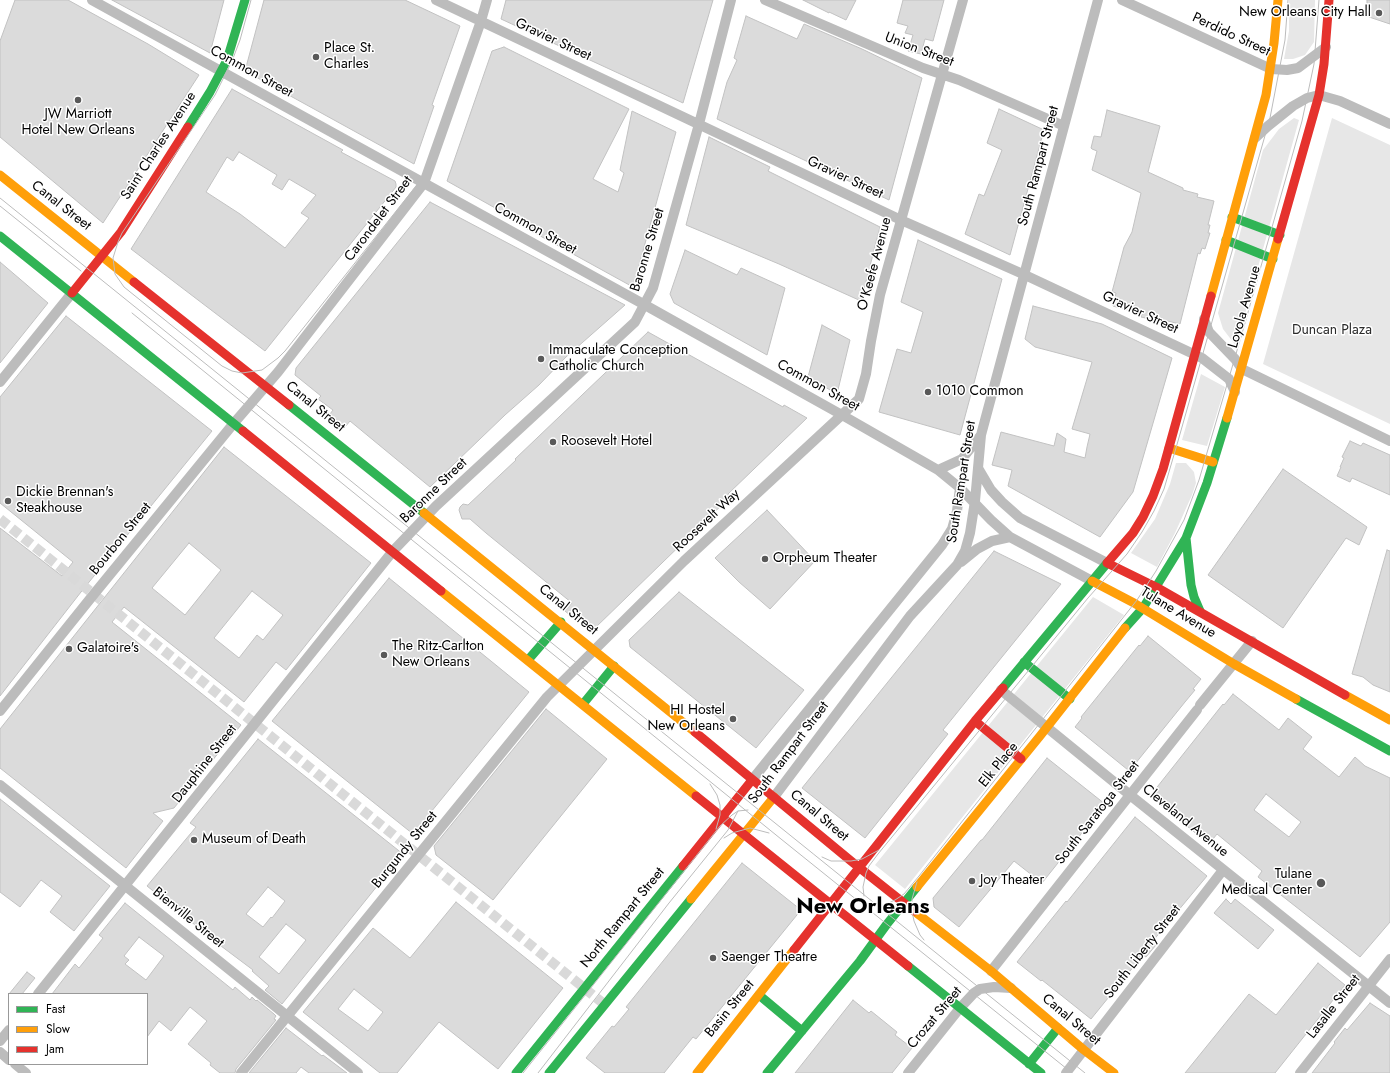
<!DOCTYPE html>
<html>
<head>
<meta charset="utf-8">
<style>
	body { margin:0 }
	#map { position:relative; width:1390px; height:1073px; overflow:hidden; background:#fff; font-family:Jost,sans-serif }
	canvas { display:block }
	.legend { position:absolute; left:8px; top:993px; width:140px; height:72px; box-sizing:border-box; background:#fff; border:1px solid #999; margin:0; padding:5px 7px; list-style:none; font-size:12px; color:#000 }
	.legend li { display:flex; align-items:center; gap:8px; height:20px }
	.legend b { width:20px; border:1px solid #999 }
</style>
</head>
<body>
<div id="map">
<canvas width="1390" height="1073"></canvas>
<ul class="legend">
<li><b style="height:5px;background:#30b455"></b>Fast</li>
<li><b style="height:5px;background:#ff9f0a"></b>Slow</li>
<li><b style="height:5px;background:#e5322d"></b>Jam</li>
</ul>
</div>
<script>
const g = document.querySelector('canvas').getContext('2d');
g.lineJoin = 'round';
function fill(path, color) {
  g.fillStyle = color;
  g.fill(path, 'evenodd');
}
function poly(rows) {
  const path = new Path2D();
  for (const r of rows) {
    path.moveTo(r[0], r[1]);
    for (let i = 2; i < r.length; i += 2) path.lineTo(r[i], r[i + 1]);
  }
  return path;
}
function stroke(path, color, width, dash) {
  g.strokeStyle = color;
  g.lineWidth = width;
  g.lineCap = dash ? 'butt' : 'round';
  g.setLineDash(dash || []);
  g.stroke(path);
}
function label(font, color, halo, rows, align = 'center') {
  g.font = font + ' Jost,sans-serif';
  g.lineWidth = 3;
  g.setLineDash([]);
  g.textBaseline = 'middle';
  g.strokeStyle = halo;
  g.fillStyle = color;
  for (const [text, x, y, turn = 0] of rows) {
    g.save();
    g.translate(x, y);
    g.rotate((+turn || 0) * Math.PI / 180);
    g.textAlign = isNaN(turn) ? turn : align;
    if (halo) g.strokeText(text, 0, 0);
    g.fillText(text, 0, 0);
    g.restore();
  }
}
fill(poly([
	[1289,0,1315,0,1314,42,1305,55,1293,59,1284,59,1289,31],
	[1294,118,1299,120,1236,346,1223,329,1218,313,1263,150,1279,129],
	[1332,118,1390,145,1390,424,1263,364],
	[1201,374,1225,387,1207,446,1182,440],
	[1176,463,1186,463,1194,472,1196,483,1192,495,1175,533,1157,567,1131,553,1155,519,1170,484],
	[1093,597,1124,615,905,889,875,865]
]), '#e7e7e7');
const building = poly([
	[15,0,68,0,148,44,199,75,103,223,0,137,0,41,15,0],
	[112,0,224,0,210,53,112,0],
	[264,0,405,0,460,26,432,105,434,106,414,164,245,71,264,0],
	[506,0,713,0,683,103,501,19,506,0],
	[803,0,856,0,846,20,829,12,829,13,803,0],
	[903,0,944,0,933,41,925,39,921,54,908,51,913,35,905,33,908,26,897,23,903,0],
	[1367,0,1390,0,1390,24,1369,17,1369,10,1367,10,1367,0],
	[746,16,797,39,804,24,862,49,922,78,889,200,717,119,727,82,737,60,734,58,746,16],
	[504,47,629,109,593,179,618,192,624,173,620,170,632,111,676,132,633,287,513,221,513,218,447,181,492,51,504,47],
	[232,89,343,150,341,152,395,181,396,184,396,187,265,351,131,249,232,89],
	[239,152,277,175,272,184,282,190,289,179,316,195,301,213,309,218,285,248,240,214,206,192,227,157,233,161,239,152],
	[999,109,1044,130,1010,255,965,234,979,194,984,196,1002,150,987,143,999,109],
	[1107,110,1160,126,1148,172,1183,188,1183,190,1198,194,1197,197,1214,201,1208,225,1210,225,1208,233,1210,233,1205,249,1202,248,1200,254,1198,253,1180,324,1163,320,1163,322,1141,317,1142,314,1113,306,1116,293,1112,292,1124,247,1132,232,1141,193,1092,170,1097,151,1092,149,1091,148,1094,136,1101,137,1107,110],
	[709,137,770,167,768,171,880,227,861,301,779,264,686,225,709,137],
	[430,202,625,305,566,357,539,385,505,415,430,487,350,421,345,427,330,414,333,410,318,399,321,396,295,375,296,368,430,202],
	[918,240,1002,279,960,435,879,412,897,349,911,353,923,312,901,302,918,240],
	[685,250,737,275,741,268,785,288,767,355,674,303,670,294,685,250],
	[0,262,48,303,0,363,0,262],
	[1033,306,1102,324,1172,358,1133,492,1100,537,1008,486,1012,470,992,465,1001,432,1054,446,1057,433,1066,439,1064,452,1085,458,1087,447,1090,434,1072,429,1092,362,1035,347,1025,339,1033,306],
	[66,316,212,431,81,592,0,696,0,528,62,576,73,562,0,503,0,397,66,316],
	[822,325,850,340,837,394,808,377,822,325],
	[648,332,783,407,784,405,807,418,728,494,730,497,595,628,592,629,579,619,577,621,565,611,572,603,486,533,470,519,462,519,459,510,460,507,463,504,468,505,516,460,515,459,648,332],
	[1350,441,1361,446,1363,443,1390,455,1390,495,1352,478,1350,482,1337,476,1341,467,1340,467,1344,458,1342,457,1350,441],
	[224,447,371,563,286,670,276,662,244,702,124,607,112,622,241,725,174,808,153,813,163,821,126,868,0,768,0,729,224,447],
	[189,543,221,570,185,615,152,588,189,543],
	[252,591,283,615,263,640,257,635,239,658,214,638,252,591],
	[1283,469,1367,527,1359,545,1346,538,1283,628,1208,575,1283,469],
	[767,510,815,561,770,609,739,582,715,558,767,510],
	[1387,550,1390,551,1390,692,1373,685,1363,677,1352,674,1387,550],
	[994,551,1061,584,943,730,948,734,865,838,802,788,994,551],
	[389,578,529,692,413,834,272,721,389,578],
	[679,592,804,690,756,748,630,647,629,640,679,592],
	[1148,636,1201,679,1193,689,1195,690,1185,702,1135,764,1134,763,1128,770,1075,727,1082,718,1081,717,1139,645,1140,646,1148,636],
	[1233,694,1279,730,1288,718,1312,737,1303,749,1339,777,1355,757,1365,766,1390,778,1390,922,1360,957,1258,877,1262,871,1217,834,1209,844,1150,796,1223,704,1224,705,1233,694],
	[1266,794,1301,822,1289,837,1254,810,1266,794],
	[546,709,607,759,493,900,436,855,434,846,546,709],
	[258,739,403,854,282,1004,265,990,269,986,252,971,253,970,221,946,147,886,196,827,190,823,258,739],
	[268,887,285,901,272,918,271,917,263,927,246,914,268,887],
	[286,924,306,940,279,974,259,957,286,924],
	[1047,758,1105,804,1042,883,1014,861,959,927,934,907,933,898,981,840,982,840,1047,758],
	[0,799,110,886,74,931,50,912,62,896,41,880,20,907,0,892,0,799],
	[1135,817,1207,876,1152,942,1156,945,1146,957,1143,955,1091,1019,1042,980,1041,981,1017,962,1066,901,1067,902,1135,817],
	[742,863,801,910,696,1039,693,1037,664,1073,605,1073,586,1058,612,1026,614,1027,629,1009,626,1007,742,863],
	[1226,899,1231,904,1235,899,1274,930,1258,949,1214,913,1226,899],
	[456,902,563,988,498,1069,439,1022,397,1073,380,1073,303,1012,373,928,410,958,456,902],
	[354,989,383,1012,368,1031,338,1009,354,989],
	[125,903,233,990,235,987,250,1000,252,997,256,1001,257,1000,274,1014,276,1016,274,1019,276,1020,236,1069,235,1073,220,1073,210,1065,211,1063,188,1044,207,1021,190,1007,171,1031,159,1021,147,1037,147,994,52,994,75,964,79,968,103,938,99,935,125,903],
	[139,937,164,956,146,980,125,964,129,960,124,956,139,937],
	[1318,963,1345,985,1275,1073,1185,1073,1249,994,1276,1015,1318,963],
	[27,972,35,978,22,994,9,994,27,972],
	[853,1000,869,1013,871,1011,897,1032,895,1035,912,1048,892,1073,795,1073,853,1000],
	[1370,1003,1390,1016,1390,1073,1312,1073,1335,1043,1334,1042,1345,1028,1347,1030,1370,1003],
	[286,1028,322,1056,323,1055,347,1073,309,1073,301,1067,296,1073,249,1073,286,1028]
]);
fill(building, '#dbdbdb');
stroke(building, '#c2c2c2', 1);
stroke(poly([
	[0,519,604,1004]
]), '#d9d9d9', 10, [10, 5]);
stroke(poly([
	[92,0,645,305,842,415,938,470,960,488,991,520,1010,537,1092,581],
	[436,0,901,220,1025,275,1202,358,1229,379,1235,392],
	[765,0,923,68,959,80,1064,126],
	[1122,0,1271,69,1287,70,1298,68,1326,47],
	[1255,138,1268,126,1293,106,1307,98,1319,95,1340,101,1390,124],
	[1204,319,1209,332,1235,359,1242,369,1390,441],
	[0,382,72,293],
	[978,468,991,490,1002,502,1020,518,1107,563],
	[938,470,962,459,981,435],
	[961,562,977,549,992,541,1010,537],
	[1001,690,1130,795,1390,1003],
	[1200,705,1252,641],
	[0,711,94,594,234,423,278,372,424,183,481,21,487,0],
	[752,780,942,545,952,529,957,511,960,488],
	[0,785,358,1073],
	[774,797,910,616,957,565,965,551,970,533,975,501,981,435,1098,0],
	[991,971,1197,710],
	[38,994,393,551,436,506,635,322,653,288,699,124,731,0],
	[0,1041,9,1030],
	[0,1052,9,1060],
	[15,1064,26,1073],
	[241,1073,547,697,684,561,859,399,866,374,871,341,880,295,963,0],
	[908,1073,960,1008,974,993,980,989,994,987,1011,988],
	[1066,1073,1223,870],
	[1300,1073,1390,959]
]), '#bcbcbc', 10);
stroke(poly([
	[188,127,210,92,227,60,245,0],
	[1232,217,1280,235],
	[0,236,243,431],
	[1226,240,1273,259],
	[289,405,424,513],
	[1186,538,1191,585,1194,597,1200,611],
	[1125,628,1143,608,1186,538,1207,483,1227,418],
	[528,660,561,622],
	[1024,662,1070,699],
	[1003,688,1108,562],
	[1296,699,1390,751],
	[583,704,614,666],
	[908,966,1041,1073],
	[759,995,802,1031],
	[1029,1064,1058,1028],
	[516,1073,683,866],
	[549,1073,691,899],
	[767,1073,860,961,887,924,917,887]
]), '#30b455', 9);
stroke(poly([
	[0,175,134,282],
	[1211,296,1266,95,1274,43,1278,0],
	[1227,418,1278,239],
	[1169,448,1213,462],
	[424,513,695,732],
	[1092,581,1134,603,1234,664,1296,699],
	[441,591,696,796],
	[1345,695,1390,720],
	[917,887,1040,736,1125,628],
	[691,899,774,797],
	[914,911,991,971,1084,1050,1114,1073],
	[697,1073,794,950]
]), '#ff9f0a', 9);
stroke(poly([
	[1278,239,1319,95,1324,64,1329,0],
	[134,282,289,405],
	[72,293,121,232,188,127],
	[243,431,441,591],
	[1108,562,1133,533,1143,517,1153,496,1163,469,1211,296],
	[1107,563,1156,587,1345,695],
	[975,721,1021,759],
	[695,732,851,861,914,911],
	[696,796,908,966],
	[683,866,752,780],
	[794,950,975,721,1003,688]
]), '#e5322d', 9);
stroke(poly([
	[251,0,240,40,232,61,215,95,122,233,118,242,113,258,115,274,124,287,222,366,232,371,242,373,262,370,278,358,285,351,420,181,433,157,481,21,487,0],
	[0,198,1085,1073],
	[0,206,81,271],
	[132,313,781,839,1072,1073],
	[710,784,717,795,720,805,720,815,716,829],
	[724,838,732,833,750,828,769,833],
	[822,857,831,861,851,861,862,859,879,850],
	[917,882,912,899,912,911,914,921,920,935,924,940],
	[864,896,863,887,866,873,869,866,878,854,1088,598,1127,554,1142,532,1154,511,1164,489,1178,441,1270,118,1285,40,1288,0],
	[876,905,884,905,895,900,904,894,919,876,1137,600,1156,571,1184,520,1199,480,1243,330,1302,121,1314,64,1319,0],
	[523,1073,720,826,732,815,738,811,748,810],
	[538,1073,669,903,728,830,738,811]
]), '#bcbcbc', 1);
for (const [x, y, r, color] of [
	[1379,13,4,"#595959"],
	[316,57,4,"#595959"],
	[78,100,4,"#595959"],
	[541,359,4,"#595959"],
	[928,392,4,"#595959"],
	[553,442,4,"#595959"],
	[8,501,4,"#595959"],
	[765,559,4,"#595959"],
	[69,649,4,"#595959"],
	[384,655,4,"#595959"],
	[733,719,4,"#595959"],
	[194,840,4,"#595959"],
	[972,881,4,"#595959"],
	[1321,883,5,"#595959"],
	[713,958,4,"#595959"]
]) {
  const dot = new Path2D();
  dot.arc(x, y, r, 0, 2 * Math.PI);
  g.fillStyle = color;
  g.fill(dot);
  stroke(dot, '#fff', 1.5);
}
label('14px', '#000', '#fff', [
	["New Orleans City Hall",1371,13,"right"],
	["Place St.",324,49],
	["Charles",324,65],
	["JW Marriott",78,115,"center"],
	["Hotel New Orleans",78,131,"center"],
	["Immaculate Conception",549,351],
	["Catholic Church",549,367],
	["1010 Common",936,392],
	["Roosevelt Hotel",561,442],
	["Dickie Brennan's",16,493],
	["Steakhouse",16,509],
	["Orpheum Theater",773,559],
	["The Ritz-Carlton",392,647],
	["New Orleans",392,663],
	["Galatoire's",77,649],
	["HI Hostel",725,711,"right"],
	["New Orleans",725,727,"right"],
	["Museum of Death",202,840],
	["Tulane",1312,875,"right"],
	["Medical Center",1312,891,"right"],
	["Joy Theater",980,881],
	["Saenger Theatre",721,958]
], 'left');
label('14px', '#000', '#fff', [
	["Perdido Street",1231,35,25],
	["Gravier Street",553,40,25],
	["Union Street",919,50,21],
	["Common Street",251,72,29],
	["Saint Charles Avenue",159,146,-57],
	["South Rampart Street",1039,166,-75],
	["Gravier Street",845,178,25],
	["Canal Street",61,206,38],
	["Carondelet Street",379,219,-53],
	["Common Street",535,229,29],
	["Baronne Street",648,250,-73],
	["O'Keefe Avenue",875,264,-75],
	["Loyola Avenue",1245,307,-74],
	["Gravier Street",1140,313,25],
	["Common Street",818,386,29],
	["Canal Street",315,407,39],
	["South Rampart Street",962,482,-81],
	["Baronne Street",434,491,-44],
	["Roosevelt Way",707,521,-43],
	["Bourbon Street",121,539,-51],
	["Canal Street",568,610,39],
	["Tulane Avenue",1178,613,31],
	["South Rampart Street",789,753,-53],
	["Dauphine Street",205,764,-52],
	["Elk Place",999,765,-51],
	["South Saratoga Street",1098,813,-52],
	["Canal Street",819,816,40],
	["Cleveland Avenue",1185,821,39],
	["Burgundy Street",405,850,-51],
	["Bienville Street",188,918,39],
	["North Rampart Street",623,918,-51],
	["South Liberty Street",1143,952,-52],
	["Lasalle Street",1334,1007,-52],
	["Basin Street",730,1009,-51],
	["Crozat Street",935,1018,-50],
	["Canal Street",1071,1020,40]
]);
label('14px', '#2b2b2b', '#fff', [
	["Duncan Plaza",1332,331]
]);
label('bold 22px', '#000', '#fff', [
	["New Orleans",863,908]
]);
</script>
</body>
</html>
